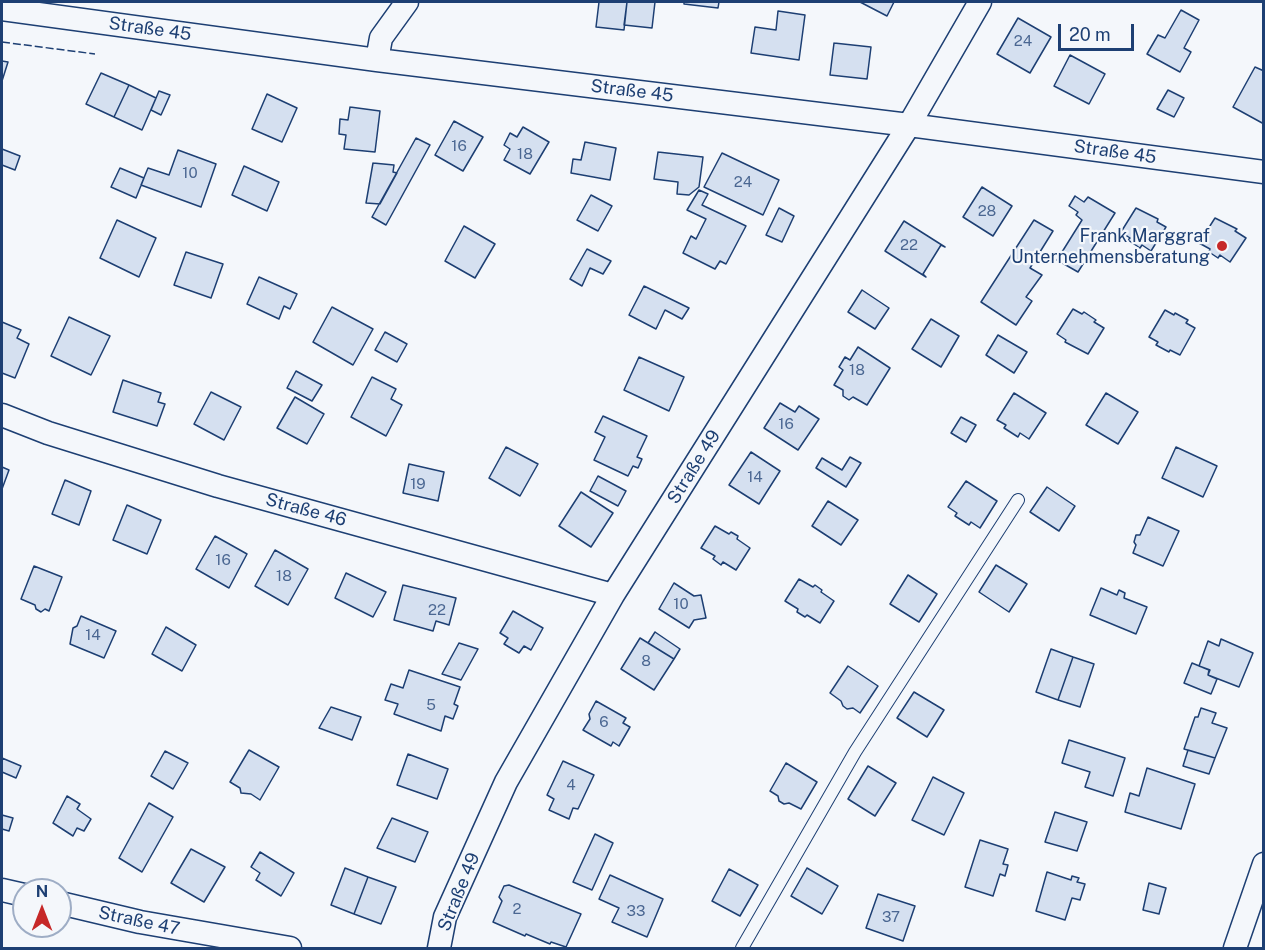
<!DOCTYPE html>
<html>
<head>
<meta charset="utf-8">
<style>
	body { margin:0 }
	#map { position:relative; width:1265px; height:950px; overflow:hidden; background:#f4f7fb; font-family:"Public Sans",sans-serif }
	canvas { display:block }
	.frame { position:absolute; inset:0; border:3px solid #1d3f73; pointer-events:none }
	.north { position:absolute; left:12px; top:878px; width:60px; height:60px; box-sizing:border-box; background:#f4f7fb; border:2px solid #9eadc5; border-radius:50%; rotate:0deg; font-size:16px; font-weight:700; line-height:24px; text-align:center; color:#1d3f73 }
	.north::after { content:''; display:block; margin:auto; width:21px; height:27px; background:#c62828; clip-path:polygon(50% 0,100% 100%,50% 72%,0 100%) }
	.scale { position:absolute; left:1058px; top:24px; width:76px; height:27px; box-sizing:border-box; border:3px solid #1d3f73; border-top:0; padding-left:8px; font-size:18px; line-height:21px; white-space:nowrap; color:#1d3f73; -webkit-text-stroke:4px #f4f7fb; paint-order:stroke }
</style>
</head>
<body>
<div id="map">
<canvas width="1265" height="950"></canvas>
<div class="frame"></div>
<div class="north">N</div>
<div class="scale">20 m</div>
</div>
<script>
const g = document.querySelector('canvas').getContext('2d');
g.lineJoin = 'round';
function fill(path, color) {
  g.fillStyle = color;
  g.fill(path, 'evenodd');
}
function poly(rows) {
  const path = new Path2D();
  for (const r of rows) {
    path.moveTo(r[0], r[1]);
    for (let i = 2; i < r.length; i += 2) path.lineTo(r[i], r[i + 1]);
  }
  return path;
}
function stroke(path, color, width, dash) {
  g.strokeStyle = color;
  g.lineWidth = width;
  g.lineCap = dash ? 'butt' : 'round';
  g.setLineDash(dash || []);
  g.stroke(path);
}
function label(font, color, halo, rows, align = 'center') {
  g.font = font + ' "Public Sans",sans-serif';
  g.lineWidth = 4.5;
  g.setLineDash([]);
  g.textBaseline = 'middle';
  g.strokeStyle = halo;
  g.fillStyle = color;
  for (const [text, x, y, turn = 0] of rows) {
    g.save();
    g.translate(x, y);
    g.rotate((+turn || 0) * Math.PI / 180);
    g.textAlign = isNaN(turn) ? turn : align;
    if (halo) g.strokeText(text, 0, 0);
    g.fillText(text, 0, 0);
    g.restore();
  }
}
const building = poly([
	[599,2,627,2,624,30,596,27,599,2],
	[627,2,655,2,652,28,624,25,627,2],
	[684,2,719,2,718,8,684,4,684,2],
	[860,2,894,2,887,16,860,2],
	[1181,10,1199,20,1184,48,1191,52,1180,72,1147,54,1158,35,1165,38,1181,10],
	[778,11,805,15,799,60,751,53,755,27,776,30,778,11],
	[1018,18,1051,37,1030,73,997,54,1018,18],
	[834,43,871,47,867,79,830,75,834,43],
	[1070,55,1105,74,1089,104,1054,86,1070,55],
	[2,61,8,62,2,81,2,61],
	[1255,67,1264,71,1264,124,1233,107,1255,67],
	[101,73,129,85,114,117,86,104,101,73],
	[129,85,156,98,142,130,114,117,129,85],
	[1168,90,1184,98,1174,117,1157,109,1168,90],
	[159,91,170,95,161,115,151,110,159,91],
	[267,94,297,108,282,142,252,129,267,94],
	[350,107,380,111,375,152,344,149,346,135,339,134,340,119,348,120,350,107],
	[454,121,483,137,463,171,435,155,454,121],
	[523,127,549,142,530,174,504,160,510,149,504,145,510,133,517,137,523,127],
	[416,138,430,145,386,225,372,217,416,138],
	[585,142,616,148,610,180,571,173,573,159,581,160,585,142],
	[2,149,20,156,15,170,2,165,2,149],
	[178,150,216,164,201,207,141,185,148,168,169,175,178,150],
	[658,152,703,157,699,187,689,195,677,194,678,182,654,179,658,152],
	[722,153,779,180,763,215,704,187,722,153],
	[373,163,394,165,393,172,397,173,380,204,366,203,373,163],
	[244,166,279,182,267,211,232,195,244,166],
	[120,168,144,178,136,198,111,187,120,168],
	[982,187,1012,206,993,236,963,217,982,187],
	[699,190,708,194,702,205,746,226,726,264,720,261,715,269,683,253,691,236,696,239,706,219,687,210,699,190],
	[591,195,612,206,598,231,577,220,591,195],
	[1075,196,1084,202,1088,197,1115,213,1078,272,1057,260,1082,220,1076,215,1078,212,1069,206,1075,196],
	[779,208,794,216,782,242,766,235,779,208],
	[1136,208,1158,219,1157,222,1166,227,1151,251,1142,245,1140,248,1128,240,1130,238,1121,232,1136,208],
	[1215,218,1237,229,1235,231,1246,238,1230,262,1220,255,1218,258,1209,252,1210,249,1199,243,1215,218],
	[117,220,156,238,139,277,100,258,117,220],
	[1034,220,1053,231,1030,268,1042,275,1026,297,1032,301,1016,325,981,302,1034,220],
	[904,221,945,247,941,245,923,274,926,277,885,251,904,221],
	[464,226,495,244,475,278,445,261,464,226],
	[587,249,611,261,603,274,590,268,582,286,570,279,587,249],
	[186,252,223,264,211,298,174,285,186,252],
	[259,277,297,294,290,309,284,306,279,319,247,304,259,277],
	[644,286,689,308,682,319,665,310,656,329,629,315,644,286],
	[862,290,889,308,875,329,848,312,862,290],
	[332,307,373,329,353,365,313,342,332,307],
	[1073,309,1082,314,1084,312,1096,320,1094,322,1104,328,1088,354,1065,342,1066,340,1057,334,1073,309],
	[1165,310,1174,315,1175,313,1188,320,1186,323,1195,328,1180,355,1170,350,1169,352,1156,345,1158,342,1149,337,1165,310],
	[69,317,110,336,91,375,51,356,69,317],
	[931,319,959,336,941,367,912,349,931,319],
	[2,322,21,330,17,338,29,344,15,378,2,373,2,322],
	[385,332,407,344,397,362,375,350,385,332],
	[998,335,1027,352,1014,373,986,355,998,335],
	[858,347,890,368,867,405,853,397,849,400,843,396,843,390,834,385,843,370,839,367,845,357,850,360,858,347],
	[639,357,684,377,669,411,624,390,639,357],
	[296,371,322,385,312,401,287,388,296,371],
	[372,377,396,389,391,399,402,405,386,436,351,417,372,377],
	[123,380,161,393,158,402,165,404,157,426,113,412,123,380],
	[211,392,241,407,224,440,194,424,211,392],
	[1014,393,1046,413,1029,439,1020,433,1018,437,1004,428,1006,425,997,420,1014,393],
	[1106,393,1138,412,1118,444,1086,425,1106,393],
	[295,397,324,414,307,444,277,428,295,397],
	[780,403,795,412,799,406,819,419,798,450,764,428,780,403],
	[603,416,647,436,637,457,642,459,638,468,633,466,628,476,594,460,605,437,595,432,603,416],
	[961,417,976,425,966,442,951,433,961,417],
	[506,447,538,464,520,496,489,478,506,447],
	[1176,447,1217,466,1203,497,1162,478,1176,447],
	[751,452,780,471,759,504,729,485,751,452],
	[850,457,861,463,846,487,816,468,822,458,842,470,850,457],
	[409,464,444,472,438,501,403,493,409,464],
	[2,467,9,470,2,489,2,467],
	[598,476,626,491,618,506,590,491,598,476],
	[65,480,91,491,79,525,52,514,65,480],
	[966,481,997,501,980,528,971,522,969,525,955,516,957,513,948,507,966,481],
	[1047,487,1075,506,1059,531,1030,512,1047,487],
	[581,492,613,513,591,547,559,526,581,492],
	[828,501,858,520,841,545,812,526,828,501],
	[127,505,161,520,147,554,113,540,127,505],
	[1148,517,1179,531,1163,566,1133,553,1136,545,1134,542,1136,535,1140,535,1148,517],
	[715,526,729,534,731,532,738,536,737,539,750,548,736,570,723,562,721,565,713,559,715,556,701,548,715,526],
	[215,536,247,554,229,588,196,569,215,536],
	[275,550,308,569,288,605,255,586,275,550],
	[996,565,1027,584,1009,612,979,592,996,565],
	[34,566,62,577,49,611,45,609,41,612,36,609,35,605,21,599,34,566],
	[346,573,386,592,373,617,335,598,346,573],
	[908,575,937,594,919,622,890,604,908,575],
	[799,579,813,587,815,585,822,590,821,592,834,601,820,623,807,615,805,617,797,612,798,609,785,601,799,579],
	[674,583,694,596,701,595,706,618,694,620,689,628,659,609,674,583],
	[403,585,456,598,449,625,436,621,433,631,394,620,403,585],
	[1101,588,1117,595,1119,590,1125,593,1124,598,1147,607,1136,634,1090,615,1101,588],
	[513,611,543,628,531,650,524,646,519,653,504,644,508,638,500,633,513,611],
	[81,616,116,631,104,658,70,644,73,628,77,626,81,616],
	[166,627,196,645,182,671,152,654,166,627],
	[655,632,680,649,674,659,648,643,655,632],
	[640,638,674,659,654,690,621,669,640,638],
	[1221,639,1253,653,1239,687,1208,675,1210,670,1199,666,1208,641,1219,646,1221,639],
	[459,643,478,649,461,680,442,674,459,643],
	[1051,649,1073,657,1058,700,1036,692,1051,649],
	[1073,657,1094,664,1080,707,1058,700,1073,657],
	[1192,663,1209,670,1208,675,1217,679,1211,694,1184,683,1192,663],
	[848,666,878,686,860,713,853,708,847,709,843,706,841,701,830,693,848,666],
	[409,670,460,687,454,704,458,706,453,719,445,716,441,731,394,714,398,704,385,700,391,684,403,688,409,670],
	[914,692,944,710,927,737,897,718,914,692],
	[596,701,626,718,623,723,630,727,619,746,613,742,611,746,583,730,590,719,589,714,596,701],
	[331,707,361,717,352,740,319,728,331,707],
	[1201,708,1216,713,1212,723,1227,728,1215,758,1184,749,1195,717,1198,717,1201,708],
	[1069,740,1125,758,1113,796,1085,787,1090,772,1062,763,1069,740],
	[249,750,279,767,260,800,251,794,241,793,240,788,230,782,249,750],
	[1188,750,1215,758,1209,774,1183,766,1188,750],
	[165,751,188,763,173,789,151,776,165,751],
	[408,754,448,769,437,799,397,785,408,754],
	[2,758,21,766,16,778,2,772,2,758],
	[563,761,594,775,578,809,573,808,569,819,549,810,554,799,547,795,563,761],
	[786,763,817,782,801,809,789,803,784,804,779,801,778,796,770,791,786,763],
	[868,766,896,783,875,816,848,799,868,766],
	[1147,768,1195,784,1181,829,1125,812,1130,793,1139,796,1147,768],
	[933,777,964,793,944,835,912,820,933,777],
	[67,796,80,804,77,809,91,819,84,831,77,828,73,836,53,823,67,796],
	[149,803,173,817,142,872,119,858,149,803],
	[1055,812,1087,822,1077,851,1045,842,1055,812],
	[2,815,13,818,9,831,2,829,2,815],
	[392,818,428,832,415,862,377,848,392,818],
	[595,834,613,843,592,890,573,882,595,834],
	[980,840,1008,849,1003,864,1008,865,1005,876,1000,874,993,896,965,887,980,840],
	[191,849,225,867,204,902,171,883,191,849],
	[260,852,294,873,281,896,256,880,260,873,251,867,260,852],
	[345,868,368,877,354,914,331,905,345,868],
	[807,868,838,886,822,914,791,896,807,868],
	[729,869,758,885,740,916,712,901,729,869],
	[1047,872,1071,880,1072,876,1079,878,1077,882,1085,884,1080,900,1072,898,1065,920,1036,911,1047,872],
	[610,875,663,899,647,937,612,922,619,908,599,899,610,875],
	[368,877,396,887,381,924,354,914,368,877],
	[1149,883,1166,888,1159,914,1143,910,1149,883],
	[509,885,581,914,566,947,551,942,550,944,526,934,525,936,493,922,502,901,499,897,504,886,509,885],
	[878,894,915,906,903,941,866,928,878,894]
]);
fill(building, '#d5e0f0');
stroke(building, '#1d3f73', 1.5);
const service = poly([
	[742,948,855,752,1018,500]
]);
const minor = poly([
	[2,9,377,60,909,125,1264,172],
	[377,60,381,38,407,2],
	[2,415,48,433,218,486,613,595],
	[2,890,24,895],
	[60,903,140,922,290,948],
	[439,948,445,917,506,782,613,595,909,125,980,2],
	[1235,948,1264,864]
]);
stroke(service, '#1d3f73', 14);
stroke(minor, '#1d3f73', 25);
stroke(service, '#f4f7fb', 12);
stroke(minor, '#f4f7fb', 22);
stroke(poly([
	[2,42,95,54]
]), '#1d3f73', 1.5, [8, 3]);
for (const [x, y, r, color] of [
	[1222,246,6,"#c62828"]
]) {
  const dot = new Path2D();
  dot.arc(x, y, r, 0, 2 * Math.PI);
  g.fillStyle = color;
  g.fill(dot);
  stroke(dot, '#f4f7fb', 2);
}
label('15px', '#4b6792', null, [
	["24",1023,41],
	["16",459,146],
	["18",525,154],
	["10",190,173],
	["24",743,182],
	["28",987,211],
	["22",909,245],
	["18",857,370],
	["16",786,424],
	["14",755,477],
	["19",418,484],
	["16",223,560],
	["18",284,576],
	["10",681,604],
	["22",437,610],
	["14",93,635],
	["8",646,661],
	["5",431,705],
	["6",604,722],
	["4",571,785],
	["2",517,909],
	["33",636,911],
	["37",891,917]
]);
label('18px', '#1d3f73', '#f4f7fb', [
	["Straße 45",150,29,8],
	["Straße 45",632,91,7],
	["Straße 45",1115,152,8],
	["Straße 49",694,467,-58],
	["Straße 46",306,510,15],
	["Straße 49",459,892,-68],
	["Straße 47",139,921,12]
]);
label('18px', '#1d3f73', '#f4f7fb', [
	["Frank Marggraf",1210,236],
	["Unternehmensberatung",1210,257]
], 'right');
</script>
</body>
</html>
